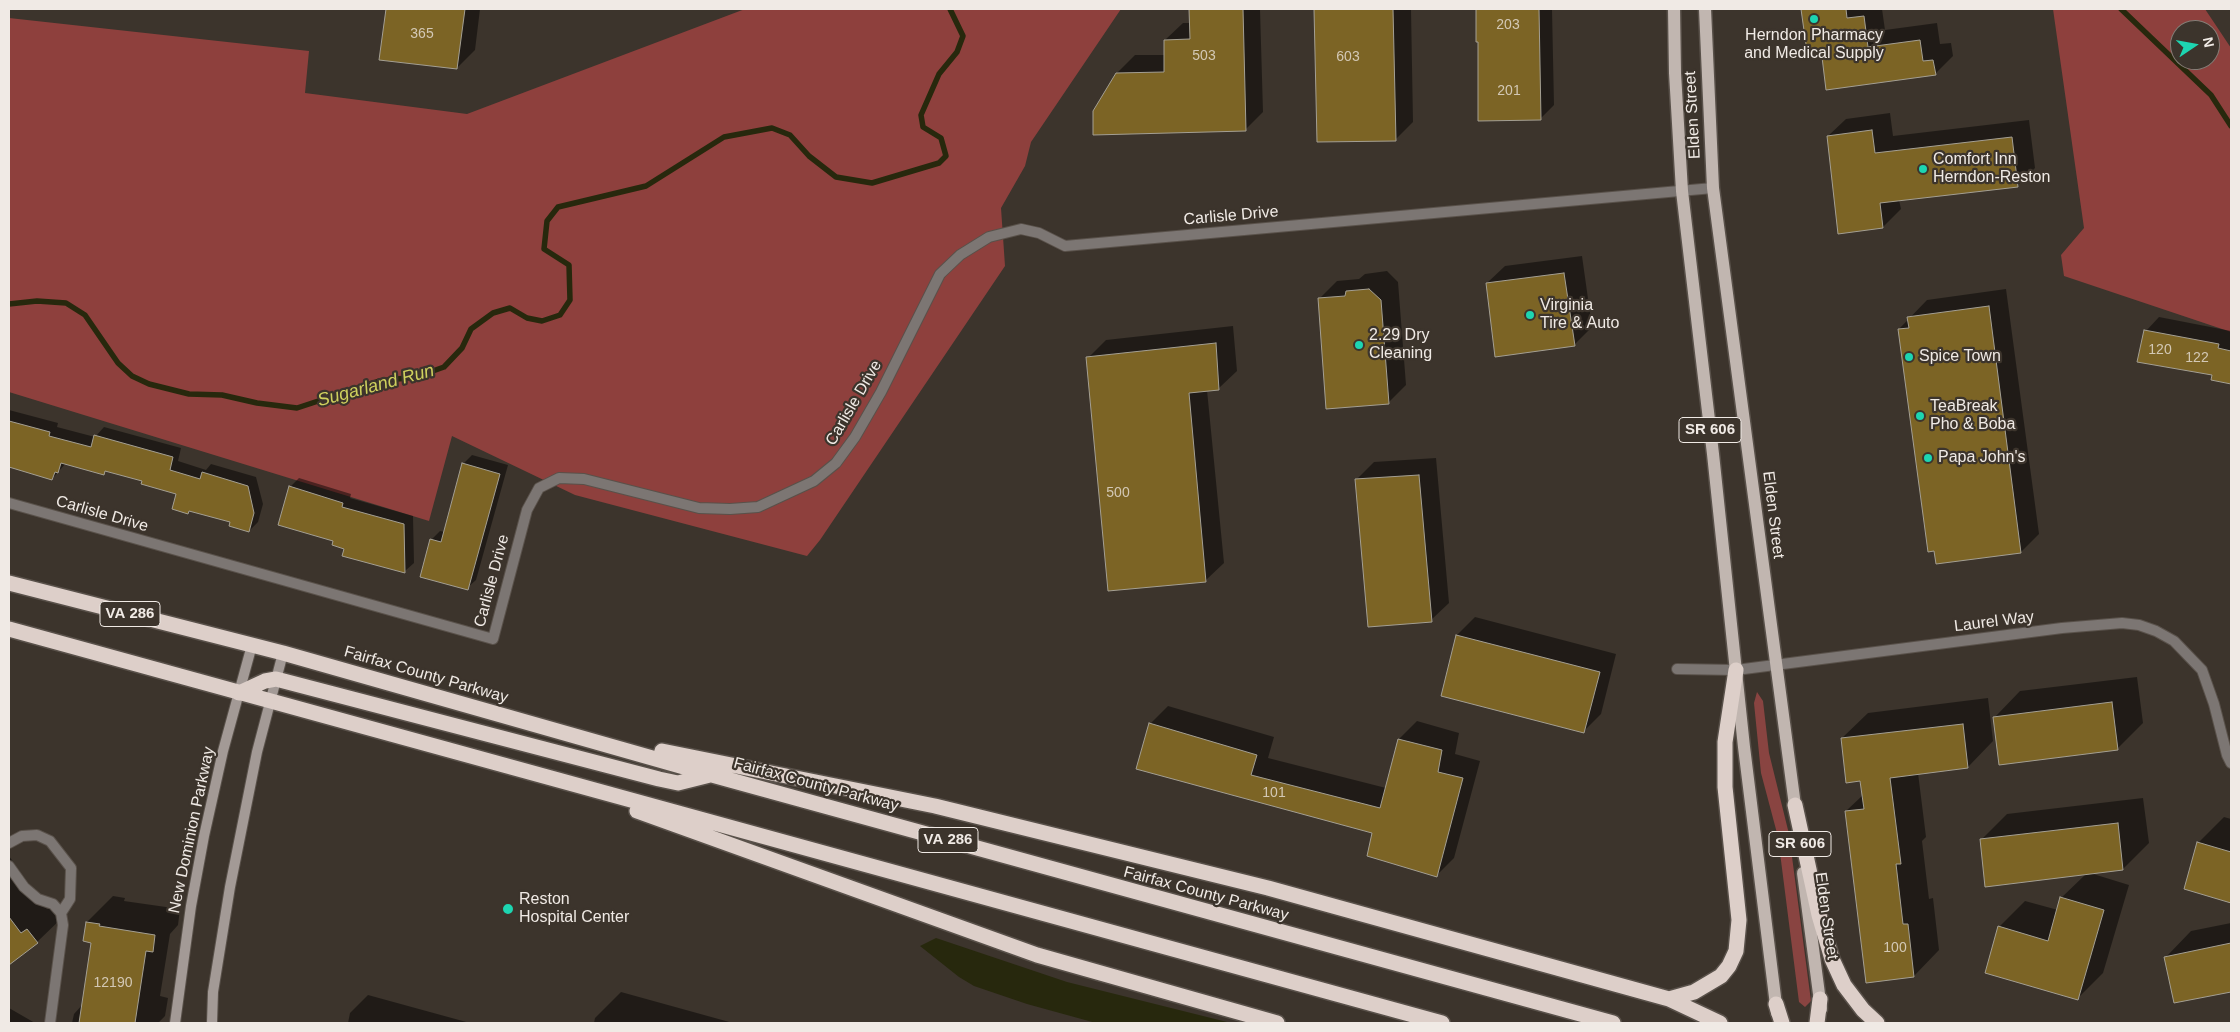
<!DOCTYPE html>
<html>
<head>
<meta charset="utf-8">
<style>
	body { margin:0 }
	#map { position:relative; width:2240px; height:1032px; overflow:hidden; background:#3c342c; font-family:Arial,sans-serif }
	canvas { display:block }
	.frame { position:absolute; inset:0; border:10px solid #f0eae5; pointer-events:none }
	.north { position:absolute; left:2170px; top:20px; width:50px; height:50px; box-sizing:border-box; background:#3c342c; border:1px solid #847d76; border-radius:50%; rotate:78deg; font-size:14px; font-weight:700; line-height:20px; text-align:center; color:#f0eae5 }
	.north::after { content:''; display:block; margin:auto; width:18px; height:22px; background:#1dd5b1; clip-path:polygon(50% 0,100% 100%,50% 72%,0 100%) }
</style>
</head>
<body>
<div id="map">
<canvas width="2240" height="1032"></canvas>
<div class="frame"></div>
<div class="north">N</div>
</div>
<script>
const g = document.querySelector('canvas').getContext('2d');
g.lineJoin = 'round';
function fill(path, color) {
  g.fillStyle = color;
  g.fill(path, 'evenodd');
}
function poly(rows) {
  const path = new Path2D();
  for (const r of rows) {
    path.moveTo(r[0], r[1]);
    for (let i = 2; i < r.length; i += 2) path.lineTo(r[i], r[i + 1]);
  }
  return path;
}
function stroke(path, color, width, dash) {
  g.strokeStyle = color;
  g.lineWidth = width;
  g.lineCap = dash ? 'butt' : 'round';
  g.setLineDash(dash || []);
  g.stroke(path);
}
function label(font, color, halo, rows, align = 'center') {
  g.font = font + ' Arial,sans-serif';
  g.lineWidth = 4.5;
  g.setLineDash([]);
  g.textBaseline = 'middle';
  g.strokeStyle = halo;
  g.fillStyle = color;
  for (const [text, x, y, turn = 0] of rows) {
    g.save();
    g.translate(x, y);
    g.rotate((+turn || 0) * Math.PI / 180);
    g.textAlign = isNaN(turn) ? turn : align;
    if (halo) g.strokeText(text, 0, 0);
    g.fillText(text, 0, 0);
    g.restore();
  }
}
fill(poly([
	[1757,692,1763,701,1769,753,1789,834,1811,1001,1805,1007,1799,1002,1778,837,1761,773,1754,703]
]), '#894441');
fill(poly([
	[745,9,1121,9,1031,142,1025,166,1001,208,1005,266,820,540,807,556,575,495,452,436,429,521,9,392,9,18,309,51,305,93,467,114],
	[2053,9,2205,9,2231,48,2231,332,2064,276,2061,255,2084,228],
	[2180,30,2210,30,2210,60,2180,60]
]), '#8e403d');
fill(poly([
	[936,938,1067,982,1231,1023,1096,1023,1027,1004,974,986,959,977,920,946]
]), '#27280d');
fill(poly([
	[387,9,480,9,475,50,457,68,380,59],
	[1190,9,1260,9,1263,112,1246,129,1117,73,1135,55,1165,55,1165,40,1183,23,1191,23],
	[1316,9,1411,9,1413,122,1395,140,1318,141],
	[1477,9,1552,9,1554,105,1541,118,1478,40],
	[1802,9,1882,9,1885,30,1937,23,1940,44,1951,43,1953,56,1935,74,1823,55,1816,49,1808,50],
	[1890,113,1893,136,2029,120,2035,168,2017,186,1899,200,1901,209,1883,227,1828,136,1846,119],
	[1582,256,1592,327,1574,345,1487,283,1505,266],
	[1387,271,1398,282,1406,385,1388,403,1319,299,1337,281,1359,279,1365,274],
	[2006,289,2039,534,2021,552,1899,329,1927,300],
	[2159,317,2231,331,2231,382,2213,379,2214,374,2146,331],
	[1233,326,1237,371,1219,388,1207,390,1224,563,1206,580,1109,590,1088,358,1106,340],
	[9,410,58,423,57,427,95,437,104,427,181,448,178,461,206,470,211,464,256,477,263,504,258,522,249,531,232,521,191,510,188,512,178,493,144,480,106,470,103,473,66,463,52,479,9,466],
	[472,455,508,465,476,580,467,588,431,540,440,531,445,532,463,464],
	[1436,458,1449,603,1431,620,1356,480,1374,462],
	[299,478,351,494,350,498,413,516,414,563,405,571,346,548,334,540,290,487],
	[1475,617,1616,654,1601,714,1584,731,1442,695,1457,635],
	[2137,677,2143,723,2117,749,1995,717,2020,691],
	[1988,698,1993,741,1968,767,1918,773,1926,837,1922,841,1929,899,1933,898,1939,950,1914,976,1846,811,1863,795,1861,780,1842,738,1868,713],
	[1168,706,1274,737,1268,758,1386,788,1399,739,1417,721,1459,733,1455,754,1480,761,1454,858,1436,876,1374,832,1138,768,1151,723],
	[2143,798,2149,843,2123,869,2090,873,2129,885,2103,973,2077,999,1999,927,2025,901,2058,910,2061,898,2086,874,1981,840,2007,814],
	[2224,817,2231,819,2231,902,2185,888,2198,843],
	[9,856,47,909,53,904,63,917,37,942,9,963],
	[113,896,125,898,124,901,180,909,178,925,170,934,160,996,168,998,165,1016,158,1023,72,1023,74,1014,83,1004,92,941,87,922],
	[2231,923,2231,990,2175,1002,2166,957,2191,931],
	[621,992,733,1023,594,1023,595,1018],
	[368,995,470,1023,348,1023,350,1013],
	[9,1008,35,1023,9,1023]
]), '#0007');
stroke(poly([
	[2121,9,2211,95,2231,126],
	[9,304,37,301,66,303,85,315,118,363,132,376,149,384,189,394,222,395,257,403,297,408,379,381,416,377,444,367,462,348,471,329,493,313,510,308,527,318,542,321,560,315,570,300,569,265,544,249,547,221,558,207,646,186,724,137,772,128,790,135,809,156,836,177,872,183,939,163,946,156,941,138,923,127,921,115,939,74,957,52,963,36,950,9]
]), '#27280d', 5.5);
const building = poly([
	[386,9,465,9,457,69,379,60,386,9],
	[1189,9,1243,9,1246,131,1093,135,1093,111,1116,73,1164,72,1164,40,1190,39,1189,9],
	[1314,9,1393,9,1396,141,1317,142,1314,9],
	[1476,9,1539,9,1541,120,1478,121,1478,42,1476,42,1476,9],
	[1801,9,1846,9,1847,18,1864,16,1868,47,1920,40,1923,61,1933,60,1936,75,1826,90,1822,57,1816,57,1815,51,1807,52,1801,9],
	[1872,130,1875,153,2012,137,2018,187,1880,203,1883,228,1838,234,1827,136,1872,130],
	[1564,273,1575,346,1495,357,1486,283,1564,273],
	[1369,289,1381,300,1389,404,1326,409,1318,298,1345,296,1346,291,1369,289],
	[1989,306,2021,553,1936,564,1934,551,1928,552,1898,329,1909,328,1907,317,1989,306],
	[2144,330,2219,344,2218,348,2231,351,2231,384,2211,380,2212,375,2137,362,2144,330],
	[1216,343,1219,390,1189,393,1206,582,1108,591,1086,357,1216,343],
	[9,421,50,432,49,436,91,447,94,435,173,457,170,470,200,479,202,472,248,486,254,513,249,532,229,526,230,522,189,511,188,514,172,509,176,494,141,484,142,481,105,471,104,475,61,463,58,473,55,472,52,480,9,467,9,421],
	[462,463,500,474,468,590,420,577,430,539,441,542,462,463],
	[1419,475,1432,622,1368,627,1355,479,1419,475],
	[289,486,343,503,342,507,404,524,405,573,342,556,344,549,332,545,333,541,278,525,289,486],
	[1456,635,1600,672,1584,733,1441,696,1456,635],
	[2112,702,2118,750,1999,765,1993,717,2112,702],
	[1149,723,1257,755,1251,775,1380,808,1398,739,1442,750,1438,772,1463,778,1437,877,1367,856,1372,833,1136,769,1149,723],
	[1963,724,1968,768,1890,778,1901,864,1896,864,1903,924,1908,924,1914,977,1866,983,1845,811,1864,809,1860,781,1846,783,1841,738,1963,724],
	[2118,823,2123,870,1985,887,1980,839,2118,823],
	[2197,842,2231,852,2231,903,2184,889,2197,842],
	[2060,897,2104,910,2078,1000,1985,973,1998,926,2048,941,2060,897],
	[9,917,21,933,27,929,38,943,9,965,9,917],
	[86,922,100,924,99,926,155,935,153,952,146,951,135,1023,79,1023,91,943,83,941,86,922],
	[2231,943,2231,992,2174,1003,2164,957,2231,943]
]);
fill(building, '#7c6425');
stroke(building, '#a49f93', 1);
const street = poly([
	[9,503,493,639,527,510,539,488,559,478,584,479,699,508,730,509,758,507,814,481,836,463,855,437,881,392,940,274,960,255,989,237,1021,229,1039,233,1065,246,1713,188],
	[1677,669,1736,670,2062,628,2122,623,2139,625,2156,631,2174,641,2202,670,2214,704,2227,755,2231,763],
	[9,843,22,836,37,835,50,841,71,868,70,899,61,913],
	[9,866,24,887,38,899,53,904,61,913,63,925,50,1023]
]);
const secondary = poly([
	[175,1023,191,906,204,836,223,751,252,645],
	[212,1023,213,992,230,887,257,752,283,653]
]);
const primary = poly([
	[1674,9,1675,73,1682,191,1713,454,1744,747,1777,1013],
	[1705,9,1713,188,1796,813],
	[1803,873,1821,1009]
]);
const highway = poly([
	[9,583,283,653,712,775,1613,1023],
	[9,629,1442,1023],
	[239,693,265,681,276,679,659,779,678,783,710,775],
	[662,751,935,806,1268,888,1669,999,1720,1023],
	[1795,805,1819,915,1832,959,1844,985,1863,1010,1877,1023],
	[637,811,1037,955,1277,1023],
	[1669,999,1694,992,1721,976,1729,966,1736,951,1739,920,1725,787,1725,742,1736,670],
	[1776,1004,1782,1023],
	[1817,1023,1820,999]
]);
stroke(street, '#59514a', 12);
stroke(secondary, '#59514a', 12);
stroke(primary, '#59514a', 15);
stroke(highway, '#59514a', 18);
stroke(street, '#7c7673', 10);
stroke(secondary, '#a39a96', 10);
stroke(primary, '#c1b6b0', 12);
stroke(highway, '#ddcfc9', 15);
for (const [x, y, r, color] of [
	[1814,19,5,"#1dd5b1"],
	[1923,169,5,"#1dd5b1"],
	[1530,315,5,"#1dd5b1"],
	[1359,345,5,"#1dd5b1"],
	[1909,357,5,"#1dd5b1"],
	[1920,416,5,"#1dd5b1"],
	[1928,458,5,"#1dd5b1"],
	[508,909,6,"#1dd5b1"]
]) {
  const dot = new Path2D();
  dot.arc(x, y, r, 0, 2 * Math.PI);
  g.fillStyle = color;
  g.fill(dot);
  stroke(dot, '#3c342c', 2);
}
label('14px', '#d3c8b5', null, [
	["203",1508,25],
	["365",422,34],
	["503",1204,56],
	["603",1348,57],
	["201",1509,91],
	["120",2160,350],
	["122",2197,358],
	["500",1118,493],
	["101",1274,793],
	["100",1895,948],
	["12190",113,983]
]);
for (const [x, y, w] of [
	[1710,430,62],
	[130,614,60],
	[948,840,60],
	[1800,844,62]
]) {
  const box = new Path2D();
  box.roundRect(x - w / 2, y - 12.5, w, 25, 4);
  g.fillStyle = '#3c342c';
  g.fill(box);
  stroke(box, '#f0eae5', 1);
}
label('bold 15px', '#f0eae5', null, [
	["SR 606",1710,430],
	["VA 286",130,614],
	["VA 286",948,840],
	["SR 606",1800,844]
]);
label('16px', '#f0eae5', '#3c342c', [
	["Herndon Pharmacy",1814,36,"center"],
	["and Medical Supply",1814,54,"center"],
	["Comfort Inn",1933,160],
	["Herndon-Reston",1933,178],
	["Virginia",1540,306],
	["Tire & Auto",1540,324],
	["2.29 Dry",1369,336],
	["Cleaning",1369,354],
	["Spice Town",1919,357],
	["TeaBreak",1930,407],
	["Pho & Boba",1930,425],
	["Papa John's",1938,458],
	["Reston",519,900],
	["Hospital Center",519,918]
], 'left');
label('16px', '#f0eae5', '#3c342c', [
	["Elden Street",1693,115,-93],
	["Carlisle Drive",1231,216,-5],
	["Carlisle Drive",854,403,-60],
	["Carlisle Drive",102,514,16],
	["Elden Street",1773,515,83],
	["Carlisle Drive",492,581,-75],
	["Laurel Way",1994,622,-7],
	["Fairfax County Parkway",426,675,16],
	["Fairfax County Parkway",816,785,15],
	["New Dominion Parkway",192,830,-78],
	["Fairfax County Parkway",1206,894,15],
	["Elden Street",1826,916,82]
]);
label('italic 18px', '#cfd15e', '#3c342c', [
	["Sugarland Run",376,386,-15]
]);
</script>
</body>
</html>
